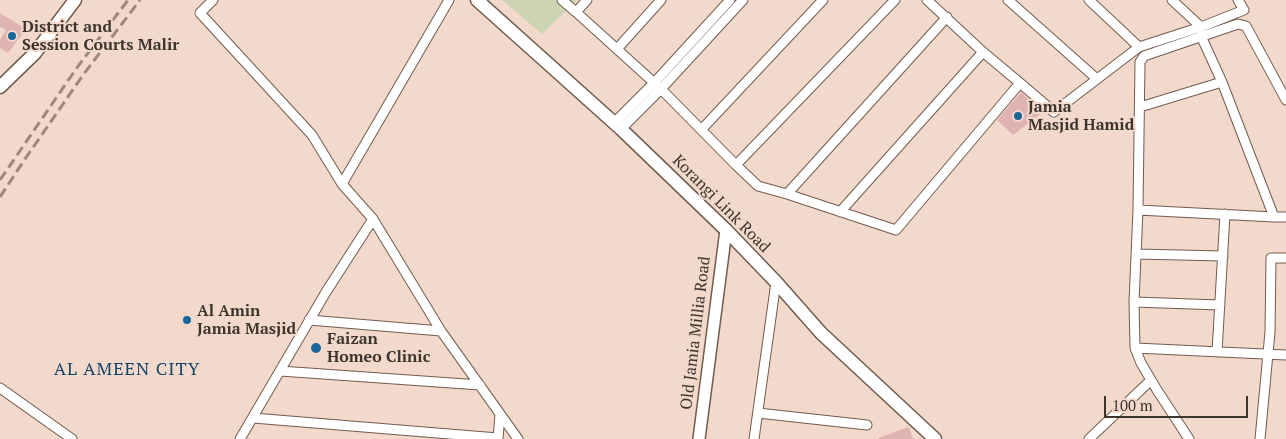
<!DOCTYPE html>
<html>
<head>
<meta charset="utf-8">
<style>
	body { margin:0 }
	#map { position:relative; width:1286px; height:439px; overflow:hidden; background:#f2d9cb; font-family:"PT Serif",serif }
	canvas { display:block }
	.scale { position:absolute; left:1104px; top:396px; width:144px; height:22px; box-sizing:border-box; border:2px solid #3d342e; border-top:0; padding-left:6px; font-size:15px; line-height:18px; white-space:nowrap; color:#3d342e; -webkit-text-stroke:4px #f2d9cb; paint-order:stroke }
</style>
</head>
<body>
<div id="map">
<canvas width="1286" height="439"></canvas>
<div class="scale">100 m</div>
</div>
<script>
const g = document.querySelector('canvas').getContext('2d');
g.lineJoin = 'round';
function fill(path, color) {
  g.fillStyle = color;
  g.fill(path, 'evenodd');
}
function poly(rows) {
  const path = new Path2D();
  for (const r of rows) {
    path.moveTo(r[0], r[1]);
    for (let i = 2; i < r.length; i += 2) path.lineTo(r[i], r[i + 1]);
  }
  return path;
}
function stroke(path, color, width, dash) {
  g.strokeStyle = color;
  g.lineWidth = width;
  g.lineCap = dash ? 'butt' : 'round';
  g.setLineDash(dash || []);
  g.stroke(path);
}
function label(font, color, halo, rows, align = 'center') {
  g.font = font + ' "PT Serif",serif';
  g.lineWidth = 4;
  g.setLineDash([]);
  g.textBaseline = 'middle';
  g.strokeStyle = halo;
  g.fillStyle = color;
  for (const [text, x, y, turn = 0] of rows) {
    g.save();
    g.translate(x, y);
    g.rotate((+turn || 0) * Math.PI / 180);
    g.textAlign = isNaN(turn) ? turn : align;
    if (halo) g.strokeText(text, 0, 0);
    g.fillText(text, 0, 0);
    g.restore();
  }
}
fill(poly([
	[502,0,577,0,542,34]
]), '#ccd4b4');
fill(poly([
	[0,13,26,29,8,53,0,48,0,40,6,30,0,27],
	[1021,92,1043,112,1013,135,997,120],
	[909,427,913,439,879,439,878,438]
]), '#e0b3b3');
const minor = poly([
	[213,0,200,13,312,135,342,184,373,219,441,331,518,439],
	[562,0,576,12],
	[587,0,576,12,661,89,736,165,758,186,787,194,896,230,1020,83,1054,112,1139,47,1201,27,1244,10,1238,0],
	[927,0,983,52],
	[1008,0,1097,79],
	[1089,0,1139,47],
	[1172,0,1201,27],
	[617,49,661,0],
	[1140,107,1222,82],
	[614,123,654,83,730,0],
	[621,129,661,89,743,0],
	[702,129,823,0],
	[736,165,895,0],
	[342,184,449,0],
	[787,194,947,17],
	[1138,210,1274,217,1222,82,1201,36],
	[840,212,983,52,1020,83],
	[1274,217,1286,217],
	[1136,254,1223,256],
	[1134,302,1220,305],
	[309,320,441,331],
	[1135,348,1286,355],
	[1217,352,1225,214],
	[280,371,480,385],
	[0,388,72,439],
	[758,413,867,425],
	[253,418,498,438],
	[240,439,326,292,373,219],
	[498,439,500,414],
	[754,439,776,282],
	[1089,439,1151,380],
	[1189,439,1157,390,1141,363,1135,348,1134,302,1138,210,1140,62,1144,56,1238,24,1246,26,1286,100],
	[1260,439,1270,332,1271,258,1286,258]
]);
const tertiary = poly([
	[699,439,726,230]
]);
const secondary = poly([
	[477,0,621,129,726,230,776,282,821,333,935,439],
	[0,87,35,53,75,0]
]);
stroke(minor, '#715b4f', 11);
stroke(tertiary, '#715b4f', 14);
stroke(secondary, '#715b4f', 15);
stroke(minor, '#fff', 9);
stroke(tertiary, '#fff', 11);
stroke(secondary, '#fff', 12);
stroke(poly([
	[0,180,76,69,128,0],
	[0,197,23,162,83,75,140,0]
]), '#9a897f', 3, [10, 5]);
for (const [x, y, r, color] of [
	[12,36,5,"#1a6699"],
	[1018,116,5,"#1a6699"],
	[187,320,5,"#1a6699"],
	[316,348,6,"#1a6699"]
]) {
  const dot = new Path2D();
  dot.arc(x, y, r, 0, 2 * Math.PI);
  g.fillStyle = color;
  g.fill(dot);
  stroke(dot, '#f2d9cb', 2);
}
label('bold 16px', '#3d342e', '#f2d9cb', [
	["District and",22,27],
	["Session Courts Malir",22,45],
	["Jamia",1028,107],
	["Masjid Hamid",1028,125],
	["Al Amin",197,311],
	["Jamia Masjid",197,329],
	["Faizan",327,339],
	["Homeo Clinic",327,357]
], 'left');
label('16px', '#3d342e', '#f2d9cb', [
	["Korangi Link Road",721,204,45],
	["Old Jamia Millia Road",696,333,-83]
]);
g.letterSpacing = '1px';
label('18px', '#134569', '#f2d9cb', [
	["AL AMEEN CITY",127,370]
]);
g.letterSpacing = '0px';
</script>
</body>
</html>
